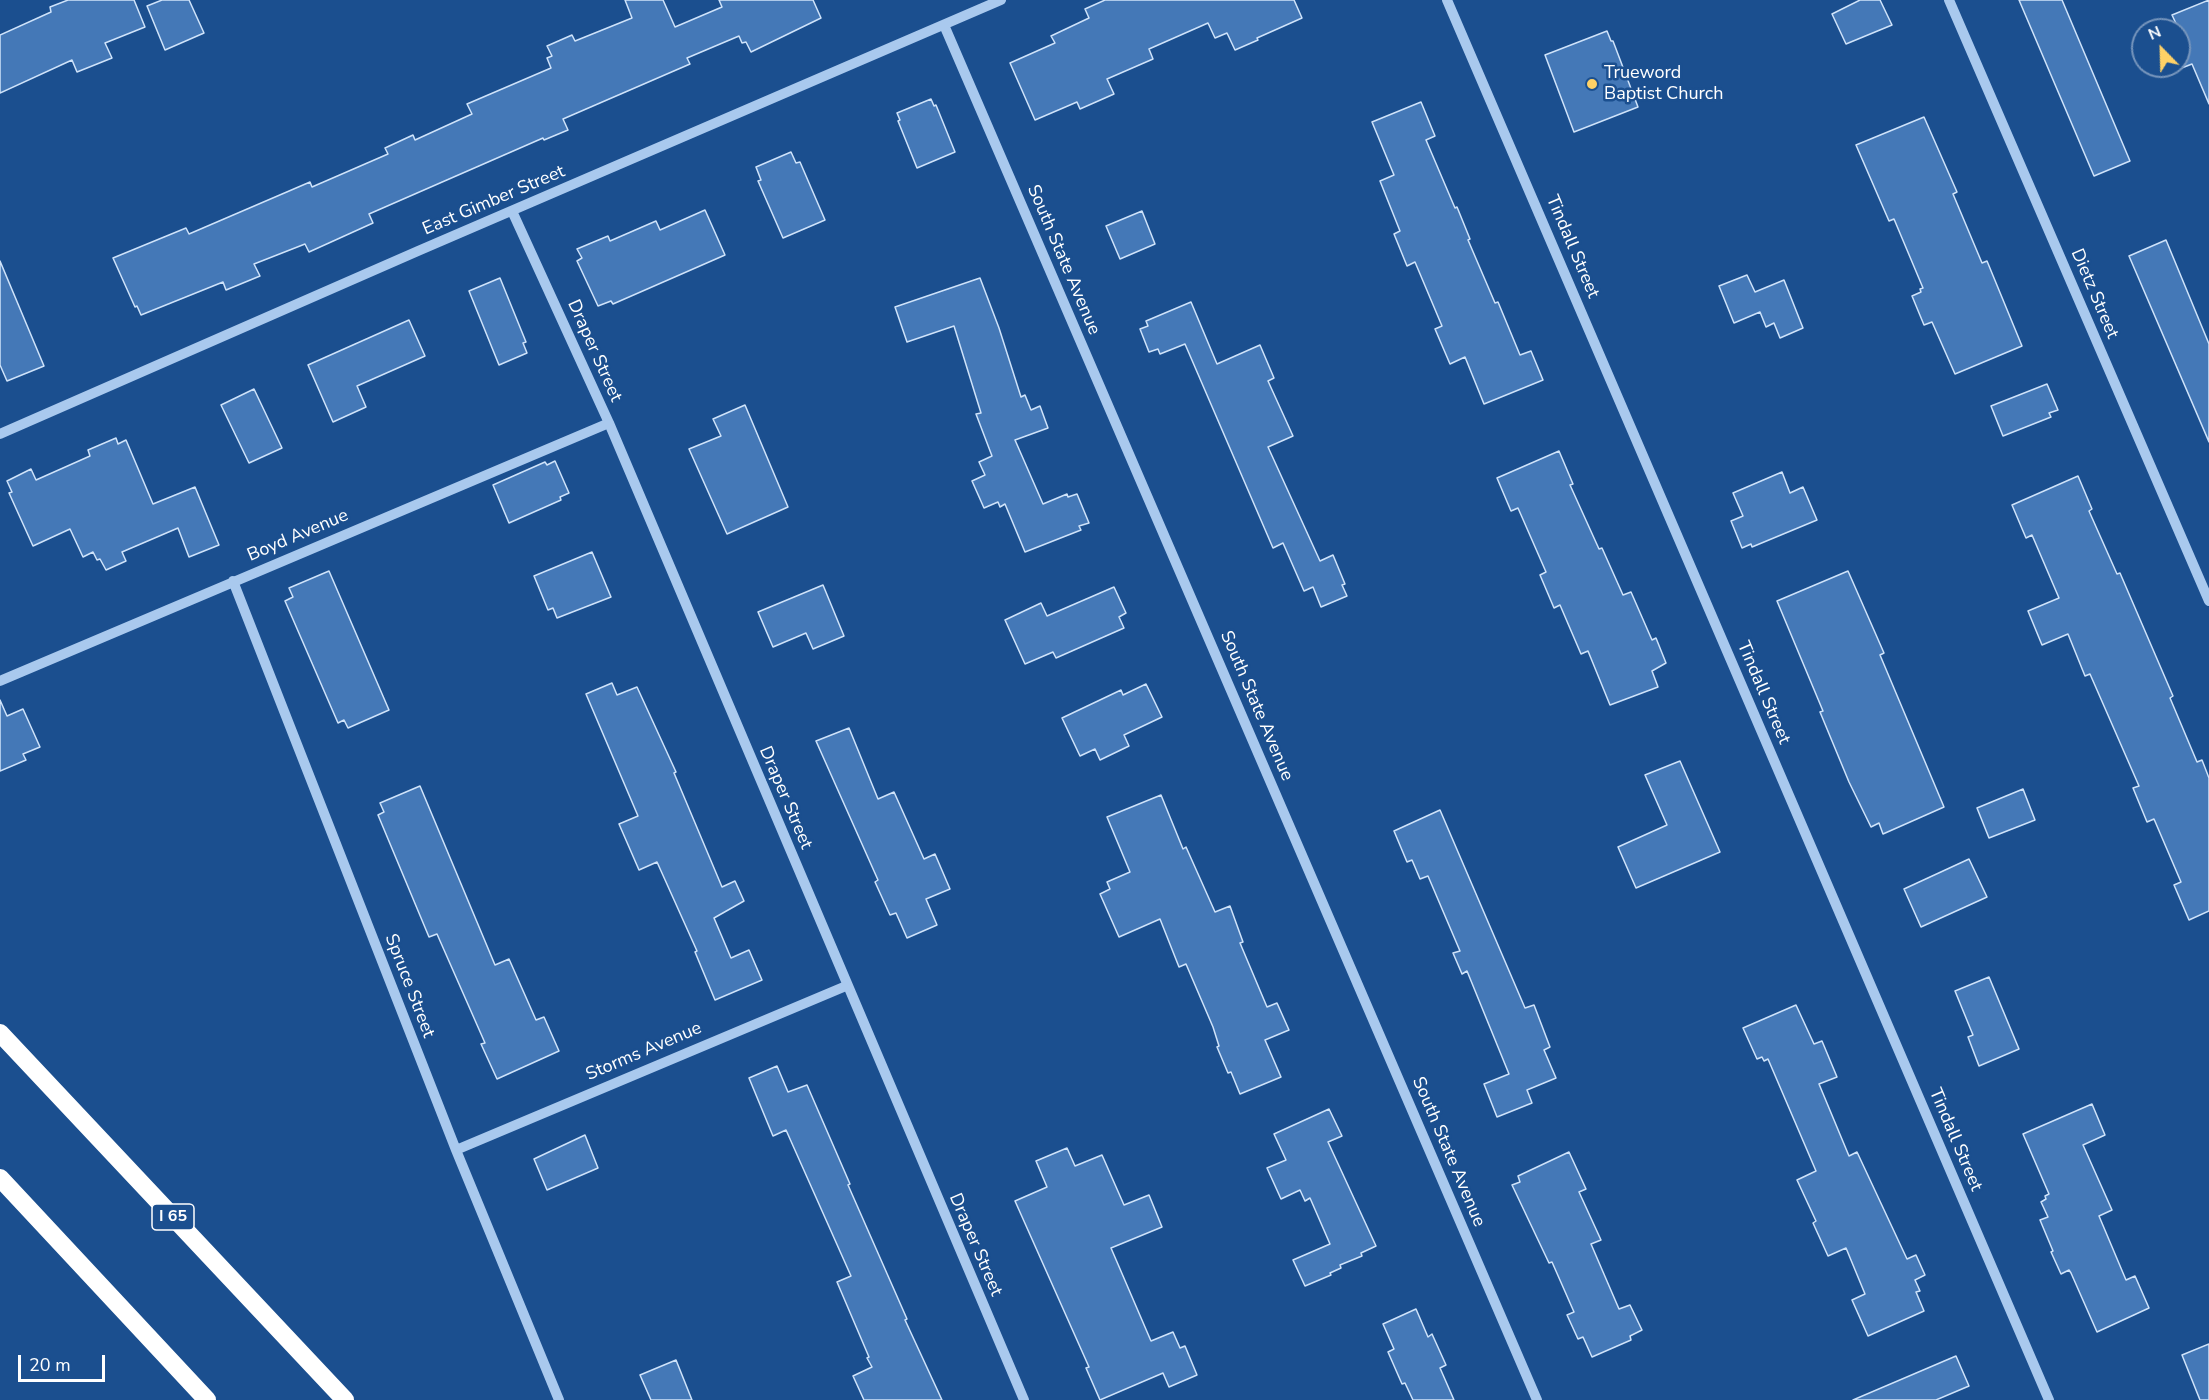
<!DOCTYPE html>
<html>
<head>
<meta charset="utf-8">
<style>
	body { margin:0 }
	#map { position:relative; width:2209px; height:1400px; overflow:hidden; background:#1b4f8f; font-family:"Nunito Sans",sans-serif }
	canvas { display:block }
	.north { position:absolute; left:2131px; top:18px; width:60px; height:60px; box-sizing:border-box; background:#1b4f8f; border:2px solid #7695bc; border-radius:50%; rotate:337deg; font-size:16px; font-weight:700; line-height:24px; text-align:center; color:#fff }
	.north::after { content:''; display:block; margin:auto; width:21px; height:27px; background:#ffd166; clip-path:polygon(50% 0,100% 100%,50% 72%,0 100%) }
	.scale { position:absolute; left:18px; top:1355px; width:87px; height:27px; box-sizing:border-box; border:3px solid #fff; border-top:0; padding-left:8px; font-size:18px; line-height:21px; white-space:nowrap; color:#fff; -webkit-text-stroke:4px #1b4f8f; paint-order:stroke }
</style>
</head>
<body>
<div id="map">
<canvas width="2209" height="1400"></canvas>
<div class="north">N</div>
<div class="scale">20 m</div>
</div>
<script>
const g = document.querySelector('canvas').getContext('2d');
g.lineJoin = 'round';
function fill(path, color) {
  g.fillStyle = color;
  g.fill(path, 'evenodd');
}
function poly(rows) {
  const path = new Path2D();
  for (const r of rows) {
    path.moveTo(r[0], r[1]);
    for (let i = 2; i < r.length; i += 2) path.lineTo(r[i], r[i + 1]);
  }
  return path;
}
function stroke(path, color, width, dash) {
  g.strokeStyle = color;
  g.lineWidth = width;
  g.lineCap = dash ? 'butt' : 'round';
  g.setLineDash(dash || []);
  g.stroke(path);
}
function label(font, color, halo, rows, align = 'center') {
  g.font = font + ' "Nunito Sans",sans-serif';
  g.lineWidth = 5;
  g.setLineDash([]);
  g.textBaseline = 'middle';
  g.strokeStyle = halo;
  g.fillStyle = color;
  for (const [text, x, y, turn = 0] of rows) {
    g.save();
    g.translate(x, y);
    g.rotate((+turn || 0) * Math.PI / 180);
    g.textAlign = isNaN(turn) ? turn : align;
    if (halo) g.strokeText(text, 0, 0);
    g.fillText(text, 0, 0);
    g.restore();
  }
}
const building = poly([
	[68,0,134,0,145,27,105,43,112,58,77,72,72,60,0,93,0,35,51,12,50,7,68,0],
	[162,0,189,0,204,33,165,50,147,6,162,0],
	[625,0,663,0,675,27,722,7,719,0,813,0,821,18,751,52,746,42,742,43,739,36,687,58,690,64,563,119,568,130,544,140,543,138,369,214,373,223,309,252,305,244,254,264,260,276,226,290,223,282,141,315,137,306,135,307,113,258,186,228,189,234,310,182,312,187,388,154,385,148,413,135,415,140,472,114,467,104,551,68,547,58,552,56,547,46,572,35,575,41,632,18,625,0],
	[1105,0,1294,0,1302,18,1257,38,1258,40,1235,50,1227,33,1215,38,1208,23,1149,49,1153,59,1107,79,1114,94,1080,109,1077,102,1035,120,1010,63,1055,43,1051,36,1089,18,1085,9,1105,0],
	[1860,0,1880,0,1892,25,1846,44,1832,14,1860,0],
	[2019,0,2062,0,2130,161,2094,176,2019,0],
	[2209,0,2209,104,2192,64,2179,69,2179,30,2172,15,2209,0],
	[1607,31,1611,41,1613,41,1638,107,1574,132,1545,55,1607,31],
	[931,99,934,106,936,105,955,152,917,168,898,121,900,120,897,113,931,99],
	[1421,102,1435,136,1426,140,1455,208,1457,207,1470,239,1468,240,1495,303,1498,302,1520,355,1531,351,1543,380,1484,404,1465,357,1450,364,1435,329,1442,326,1415,262,1407,266,1394,234,1400,231,1380,181,1394,175,1372,122,1421,102],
	[1924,117,1957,192,1953,194,1982,263,1987,261,2022,346,1955,374,1932,322,1924,325,1912,296,1921,292,1920,289,1923,288,1894,219,1889,221,1856,145,1924,117],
	[791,152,796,163,800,162,825,220,783,238,758,181,761,180,756,167,791,152],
	[705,210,725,255,613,304,611,301,598,306,577,261,582,258,577,249,608,236,610,241,656,221,660,230,705,210],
	[1142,211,1155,244,1120,259,1106,226,1142,211],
	[2166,240,2209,344,2209,442,2129,256,2166,240],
	[0,261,44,366,7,381,0,365,0,261],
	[1747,275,1755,292,1784,280,1803,328,1780,338,1774,323,1766,327,1760,312,1734,323,1719,286,1747,275],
	[500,278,526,342,523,343,527,353,499,365,469,291,500,278],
	[980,278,999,328,1021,397,1025,395,1031,410,1040,406,1048,428,1015,440,1043,504,1067,494,1068,497,1077,494,1089,523,1079,526,1081,530,1025,552,1005,504,1000,507,998,502,984,508,972,481,985,475,979,462,992,456,976,414,981,413,954,326,907,342,895,307,980,278],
	[1191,302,1217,364,1260,345,1274,378,1268,381,1293,436,1268,447,1320,561,1333,555,1345,584,1342,585,1347,596,1321,607,1313,587,1304,591,1283,543,1273,548,1185,344,1160,354,1158,349,1149,352,1140,329,1148,326,1146,321,1191,302],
	[409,320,425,356,357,386,366,407,333,422,308,365,409,320],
	[2047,384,2058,410,2049,413,2051,417,2003,436,1991,406,2047,384],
	[254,389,282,448,249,463,221,405,254,389],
	[745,405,788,507,727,534,689,449,721,436,713,419,745,405],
	[116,438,118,444,126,440,153,504,195,487,219,545,189,557,178,528,122,552,126,561,106,570,100,559,97,560,93,552,83,557,70,529,33,546,9,493,12,492,7,481,31,469,36,480,90,456,88,450,116,438],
	[1559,451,1573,484,1570,485,1599,549,1602,548,1623,595,1631,592,1652,640,1656,638,1666,663,1652,671,1658,687,1610,705,1588,651,1581,654,1560,605,1554,608,1540,575,1546,572,1518,508,1511,511,1497,478,1559,451],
	[555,461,569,493,560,497,561,500,509,523,493,485,545,462,547,465,555,461],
	[1782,472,1790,493,1803,487,1817,520,1752,547,1751,544,1742,548,1731,521,1743,516,1733,493,1782,472],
	[2078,476,2092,509,2089,511,2117,574,2120,573,2173,696,2170,698,2197,762,2202,760,2209,778,2209,911,2189,920,2174,885,2181,882,2154,819,2147,822,2133,788,2139,786,2090,674,2085,676,2068,634,2042,645,2028,611,2059,598,2032,535,2026,538,2012,505,2078,476],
	[592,552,611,597,557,618,553,608,548,610,534,576,592,552],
	[329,571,389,710,348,728,344,720,338,723,285,601,293,597,289,588,329,571],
	[1848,571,1884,653,1880,655,1944,807,1883,834,1879,823,1871,827,1849,782,1820,712,1823,711,1777,601,1848,571],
	[823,585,844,636,813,649,806,633,773,647,758,612,823,585],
	[1114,587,1126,613,1119,617,1124,628,1056,658,1053,652,1025,664,1005,620,1041,603,1047,616,1114,587],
	[612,683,617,695,637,687,676,772,674,773,722,887,735,881,744,901,714,918,731,958,749,950,762,980,715,1000,695,952,697,951,657,862,639,870,619,824,638,816,586,694,612,683],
	[1146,684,1162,717,1124,735,1129,746,1100,760,1095,749,1080,756,1062,718,1121,690,1123,695,1146,684],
	[0,700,7,716,23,709,40,747,23,754,26,760,0,771,0,700],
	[849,728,878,799,894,792,924,859,935,854,950,889,926,899,937,925,907,938,896,913,890,915,875,882,878,880,816,741,849,728],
	[1680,761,1720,852,1636,888,1618,847,1667,825,1645,775,1680,761],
	[420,786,495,965,509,959,536,1020,544,1017,559,1051,497,1079,481,1044,485,1043,437,934,429,937,378,815,384,812,380,803,420,786],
	[2023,789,2035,820,1989,838,1977,808,2023,789],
	[1161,795,1183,849,1186,847,1215,912,1230,906,1243,942,1240,943,1267,1007,1277,1003,1289,1030,1265,1040,1281,1077,1240,1094,1231,1072,1228,1073,1217,1047,1219,1046,1213,1027,1186,964,1179,967,1160,919,1119,937,1100,894,1110,889,1107,882,1130,872,1107,817,1161,795],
	[1440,810,1525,1008,1534,1005,1550,1047,1544,1050,1556,1078,1527,1090,1532,1103,1497,1117,1484,1084,1509,1074,1467,971,1462,974,1453,953,1460,951,1428,876,1420,879,1412,860,1407,862,1394,831,1440,810],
	[1969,859,1987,897,1921,927,1904,889,1969,859],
	[1989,977,2019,1049,1979,1066,1968,1037,1973,1035,1955,991,1989,977],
	[1796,1005,1814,1044,1822,1041,1837,1077,1819,1084,1849,1156,1857,1152,1907,1259,1916,1255,1925,1275,1915,1280,1920,1291,1916,1292,1924,1311,1868,1336,1852,1300,1865,1294,1846,1248,1828,1256,1813,1223,1816,1221,1797,1180,1816,1171,1768,1059,1764,1061,1762,1057,1757,1059,1743,1028,1796,1005],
	[777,1066,788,1092,807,1085,850,1184,848,1185,907,1319,905,1320,942,1400,864,1400,853,1376,872,1367,867,1358,869,1357,837,1282,851,1276,786,1130,773,1136,749,1078,777,1066],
	[2092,1104,2105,1135,2083,1145,2112,1210,2099,1216,2126,1280,2135,1276,2149,1308,2097,1332,2071,1273,2069,1270,2061,1274,2051,1252,2053,1251,2040,1220,2048,1217,2041,1202,2046,1199,2045,1196,2049,1194,2023,1134,2092,1104],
	[1329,1109,1342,1136,1328,1142,1376,1246,1361,1253,1362,1256,1340,1265,1341,1268,1330,1273,1331,1275,1305,1286,1293,1260,1330,1244,1310,1198,1305,1201,1300,1190,1281,1199,1267,1168,1286,1160,1274,1134,1329,1109],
	[585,1135,598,1168,547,1190,534,1159,585,1135],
	[1067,1148,1075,1166,1102,1155,1124,1205,1149,1195,1162,1227,1111,1248,1151,1341,1173,1332,1180,1348,1185,1346,1197,1375,1169,1387,1163,1373,1100,1400,1086,1368,1089,1367,1015,1201,1047,1187,1036,1161,1067,1148],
	[1569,1152,1586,1189,1579,1192,1601,1240,1591,1244,1619,1309,1630,1305,1642,1330,1630,1336,1631,1340,1592,1357,1583,1337,1578,1339,1567,1315,1574,1312,1552,1262,1549,1263,1512,1185,1520,1182,1518,1176,1569,1152],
	[1416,1309,1428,1337,1432,1334,1446,1365,1440,1368,1454,1400,1413,1400,1405,1383,1402,1384,1388,1352,1394,1349,1383,1324,1416,1309],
	[2209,1344,2209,1400,2200,1400,2182,1355,2209,1344],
	[1956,1356,1969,1386,1936,1400,1853,1400,1956,1356],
	[676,1360,692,1400,651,1400,640,1375,676,1360]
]);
fill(building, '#4478b7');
stroke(building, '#cfe3fa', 1.5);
stroke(poly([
	[1447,0,2049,1400],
	[1949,0,2209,601],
	[944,25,1537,1400],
	[512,211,609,423,1024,1400],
	[0,434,418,251,1001,0],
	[233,581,456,1150,559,1400],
	[0,681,609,423],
	[456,1150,846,986]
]), '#a9c9ee', 10);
stroke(poly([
	[0,1033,345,1400],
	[0,1178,207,1400]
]), '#fff', 18);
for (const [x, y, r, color] of [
	[1592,84,6,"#ffd166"]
]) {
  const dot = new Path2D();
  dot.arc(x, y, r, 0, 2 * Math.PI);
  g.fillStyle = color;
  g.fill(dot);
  stroke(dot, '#1b4f8f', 2);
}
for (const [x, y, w] of [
	[173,1217,42]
]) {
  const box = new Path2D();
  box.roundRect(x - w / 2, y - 13, w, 26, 4.5);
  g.fillStyle = '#1b4f8f';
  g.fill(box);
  stroke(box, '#fff', 1.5);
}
label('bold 16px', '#fff', null, [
	["I 65",173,1217]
]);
label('18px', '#fff', '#1b4f8f', [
	["Trueword",1604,74],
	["Baptist Church",1604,95]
], 'left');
label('18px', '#fff', '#1b4f8f', [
	["East Gimber Street",494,201,-23],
	["Tindall Street",1572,247,67],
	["South State Avenue",1063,260,67],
	["Dietz Street",2094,294,67],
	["Draper Street",594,351,66],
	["Boyd Avenue",298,536,-23],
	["Tindall Street",1763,693,67],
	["South State Avenue",1256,706,67],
	["Draper Street",785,798,67],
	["Spruce Street",409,986,69],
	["Storms Avenue",644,1052,-23],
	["Tindall Street",1955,1140,67],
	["South State Avenue",1448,1152,67],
	["Draper Street",975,1245,67]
]);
</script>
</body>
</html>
